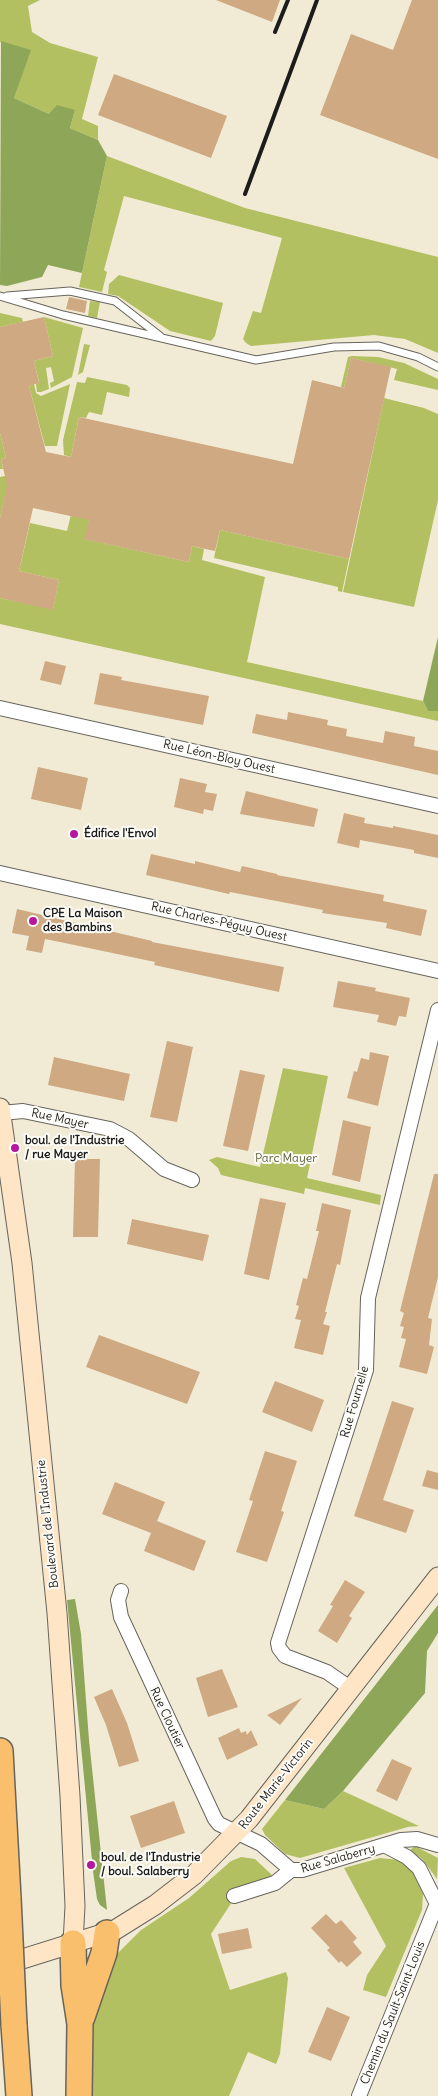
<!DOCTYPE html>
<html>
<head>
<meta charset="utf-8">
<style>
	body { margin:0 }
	canvas { display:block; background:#f1ebd5 }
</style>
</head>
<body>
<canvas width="438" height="2096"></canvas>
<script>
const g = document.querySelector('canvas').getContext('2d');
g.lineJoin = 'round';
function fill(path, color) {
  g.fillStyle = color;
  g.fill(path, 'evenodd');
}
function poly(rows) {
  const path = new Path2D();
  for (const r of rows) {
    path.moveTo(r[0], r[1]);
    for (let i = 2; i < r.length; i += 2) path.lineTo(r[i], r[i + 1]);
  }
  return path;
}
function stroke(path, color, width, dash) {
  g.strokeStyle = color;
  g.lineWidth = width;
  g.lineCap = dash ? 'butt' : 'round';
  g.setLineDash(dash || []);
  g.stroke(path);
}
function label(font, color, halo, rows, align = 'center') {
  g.font = font + ' Delius,sans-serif';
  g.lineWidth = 4;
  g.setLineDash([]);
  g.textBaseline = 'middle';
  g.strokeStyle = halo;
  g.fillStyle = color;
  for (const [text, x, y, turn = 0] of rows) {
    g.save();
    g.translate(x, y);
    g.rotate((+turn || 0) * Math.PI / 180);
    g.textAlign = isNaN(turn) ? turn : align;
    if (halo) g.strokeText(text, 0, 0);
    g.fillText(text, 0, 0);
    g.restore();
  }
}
fill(poly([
	[0,0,40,0,28,6,32,32,50,43,98,57,82,119,98,126,98,140,70,128,75,110,49,114,14,98,30,50,0,42],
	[107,156,245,208,438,257,438,353,405,339,374,335,251,346,246,343,243,339,253,311,261,313,282,238,124,196,104,270,107,272,102,292,79,287],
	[119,275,223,303,215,336,211,341,170,331,118,296,108,294,109,284],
	[90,301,100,302,97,318,88,316],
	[0,313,22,318,23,322,0,327],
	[44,317,83,328,72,377,51,388,50,383,54,381,51,367,46,368,49,389,41,392,37,392,36,384,39,382,34,361,53,356],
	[84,344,90,345,83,372,78,375],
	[352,356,378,357,404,363,438,379,438,390,394,380,397,369,351,358,344,388,341,387,348,357],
	[87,377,127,385,130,388,129,397,107,392,102,415,89,412,86,418,79,417,71,457,64,455,63,440,77,382,85,383],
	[34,384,36,393,41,396,70,384,57,446,45,446,29,386],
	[384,398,424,408,438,414,438,500,414,607,343,592],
	[0,433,6,458,1,459,3,469,0,469],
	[5,476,9,479,0,518,0,477],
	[75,498,93,502,85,539,189,562,192,546,204,549,202,560,265,577,247,662,423,701,428,711,438,711,438,721,0,624,0,598,53,609,59,580,19,571,30,523,67,531],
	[220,530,349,559,342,592,338,591,338,587,214,558],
	[283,1068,328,1076,307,1178,381,1195,380,1205,305,1188,304,1194,221,1175,218,1168,209,1160,217,1157,260,1167],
	[343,1791,419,1826,408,1827,300,1858,285,1854,265,1835,262,1829,285,1800,324,1809],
	[415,1846,438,1858,437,1879,422,1859,410,1850],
	[241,1857,255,1859,272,1875,270,1878,228,1891,232,1902,211,1934,230,1990,286,1972,288,1978,280,2054,276,2064,248,2052,229,2096,89,2096,90,2027,110,1965,117,1954,141,1930,189,1898,231,1861],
	[380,1858,399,1860,410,1867,422,1884,423,1894,422,1910,386,1997,363,1990,367,1975,386,1946,344,1868]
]), '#b3c061');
fill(poly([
	[1,41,31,50,14,98,49,114,57,105,75,110,70,128,98,140,107,156,82,273,48,265,42,277,7,286,0,285],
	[438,637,438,711,428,711,423,701],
	[75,1599,81,1634,89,1740,107,1910,100,1905,97,1899,93,1871,67,1600],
	[438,1605,438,1633,427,1651,425,1693,343,1791,324,1809,285,1800]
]), '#8ea657');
fill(poly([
	[216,0,280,0,272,22],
	[412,0,438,0,438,159,320,115,351,34,393,50],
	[114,74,227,116,211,158,98,115],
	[69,297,87,301,85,313,66,309],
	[44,317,53,356,34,361,39,383,29,386,46,452,71,457,79,417,293,464,312,380,344,388,351,358,391,367,349,559,220,530,215,551,192,546,189,562,84,539,89,520,33,508,19,571,59,580,53,610,0,598,0,518,7,485,1,459,6,458,0,433,0,327],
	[45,661,66,666,61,685,40,680],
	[100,673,122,677,121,680,209,696,203,725,94,704],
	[288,712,328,720,327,725,347,729,346,736,383,743,385,731,415,737,414,746,438,751,438,775,252,733,256,714,287,720],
	[38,767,88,778,81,810,31,799],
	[180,778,207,784,205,792,217,794,213,811,204,809,203,814,174,807],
	[246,791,318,809,314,827,240,814],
	[344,813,365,818,364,823,393,828,393,826,438,835,438,858,414,853,414,850,360,840,359,848,337,843],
	[151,854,195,864,195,861,240,872,242,866,277,874,277,875,384,895,383,901,427,910,421,936,386,928,387,923,322,913,323,910,230,892,229,894,146,875],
	[17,909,152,941,152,942,284,967,279,992,154,965,155,962,60,942,45,939,42,953,26,950,29,936,12,933],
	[338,981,376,988,375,991,410,998,406,1017,399,1016,396,1026,377,1022,379,1015,333,1007],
	[167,1041,193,1047,177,1122,150,1117],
	[370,1052,389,1056,378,1106,347,1098,354,1071,357,1072,361,1058,369,1060],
	[54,1057,130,1074,124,1101,48,1085],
	[240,1070,265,1075,248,1151,223,1146],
	[343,1120,371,1127,360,1182,332,1175],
	[75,1159,100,1159,98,1237,73,1237],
	[434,1174,438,1174,438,1277,428,1318,432,1319,429,1345,434,1347,427,1374,399,1367,406,1339,401,1338,404,1327,400,1326,404,1313,400,1311],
	[260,1198,286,1203,269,1280,244,1274],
	[322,1203,351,1210,340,1265,337,1264,325,1312,327,1312,323,1324,330,1326,323,1355,294,1348,301,1320,295,1319,299,1306,296,1305,303,1278,307,1279,319,1231,316,1231],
	[132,1219,209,1235,203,1261,127,1244],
	[99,1335,200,1372,187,1404,86,1367],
	[275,1381,324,1400,312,1432,262,1412],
	[392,1401,414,1408,383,1500,414,1510,406,1533,354,1516],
	[265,1451,297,1461,281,1511,284,1512,267,1562,236,1552,253,1501,249,1500],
	[427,1470,438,1473,438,1490,422,1486],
	[115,1482,165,1502,157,1521,206,1541,194,1571,144,1551,151,1533,102,1514],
	[345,1580,365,1592,349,1616,352,1618,337,1643,318,1631,333,1606,330,1605],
	[222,1669,238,1707,208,1717,196,1678],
	[112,1689,127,1723,139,1761,119,1767,106,1725,94,1697],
	[302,1698,280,1725,267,1715],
	[239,1728,241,1733,246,1731,247,1735,251,1730,258,1745,227,1760,218,1738],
	[392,1759,412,1768,397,1801,376,1791],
	[174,1801,185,1833,141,1848,130,1816],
	[326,1914,336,1924,341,1920,357,1938,353,1942,362,1953,347,1967,341,1961,339,1963,327,1950,330,1948,311,1928],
	[248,1928,252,1948,222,1954,218,1934],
	[327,2007,350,2017,331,2061,308,2052]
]), '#cea981');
const lane = poly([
	[0,296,63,315,256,360,334,347,379,346,418,357,438,367],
	[7,296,70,291,115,301,160,336]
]);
const street = poly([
	[0,708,438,806],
	[0,873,438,971],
	[1,1113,23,1111,110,1129,129,1139,164,1169,192,1180],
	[121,1591,118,1600,121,1617,215,1819,219,1824,261,1844,291,1870,302,1870,401,1840,417,1839,438,1845],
	[350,1688,327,1672,285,1656,279,1648,278,1643,366,1370,368,1298,438,1010],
	[384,1845,407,1857,419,1868,437,1904],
	[234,1896,275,1883,291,1870],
	[359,2096,438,1901]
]);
const secondary = poly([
	[0,1108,22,1263,57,1613,70,1796,75,1906,73,1943],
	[0,1966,115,1930,155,1905,194,1875,249,1819,438,1577]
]);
const highway = poly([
	[0,1751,8,1898],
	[73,1943,74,1985,80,2024,79,2096],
	[82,2017,104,1953,107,1933],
	[14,2025,19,2096]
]);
stroke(lane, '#67645d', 9);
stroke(street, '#67645d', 16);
stroke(secondary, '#67645d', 21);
stroke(highway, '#67645d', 28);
stroke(lane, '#fff', 7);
stroke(street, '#fff', 14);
stroke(secondary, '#fde5c5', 19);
stroke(highway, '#f9bf6d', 25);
stroke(poly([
	[275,32,288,0],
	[245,194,317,0]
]), '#1c1c1c', 4);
const highwayBridge = poly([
	[8,1898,14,2025]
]);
stroke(highwayBridge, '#67645d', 28, []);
stroke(highwayBridge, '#f9bf6d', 25);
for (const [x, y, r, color] of [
	[74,834,5,"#b5179e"],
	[33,921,5,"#b5179e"],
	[15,1148,5,"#b5179e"],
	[91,1865,5,"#b5179e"]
]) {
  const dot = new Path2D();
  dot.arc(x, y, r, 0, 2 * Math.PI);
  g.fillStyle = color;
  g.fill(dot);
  stroke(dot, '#fdfcf7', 2);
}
label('12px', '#1c1c1c', '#fdfcf7', [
	["Rue Léon-Bloy Ouest",219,757,13],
	["Rue Charles-Péguy Ouest",219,922,13],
	["Rue Mayer",60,1119,12],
	["Rue Fournelle",355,1402,-74],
	["Boulevard de l'Industrie",48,1524,-96],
	["Rue Cloutier",167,1718,65],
	["Route Marie-Victorin",276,1784,-52],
	["Rue Salaberry",338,1859,-16],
	["Chemin du Sault-Saint-Louis",393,2013,-68]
]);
label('bold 12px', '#1c1c1c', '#fdfcf7', [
	["Édifice l'Envol",84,834],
	["CPE La Maison",43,914],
	["des Bambins",43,928],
	["boul. de l'Industrie",25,1141],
	["/ rue Mayer",25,1155],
	["boul. de l'Industrie",101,1858],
	["/ boul. Salaberry",101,1872]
], 'left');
label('12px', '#585e38', '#fdfcf7', [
	["Parc Mayer",286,1159]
]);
</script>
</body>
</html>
